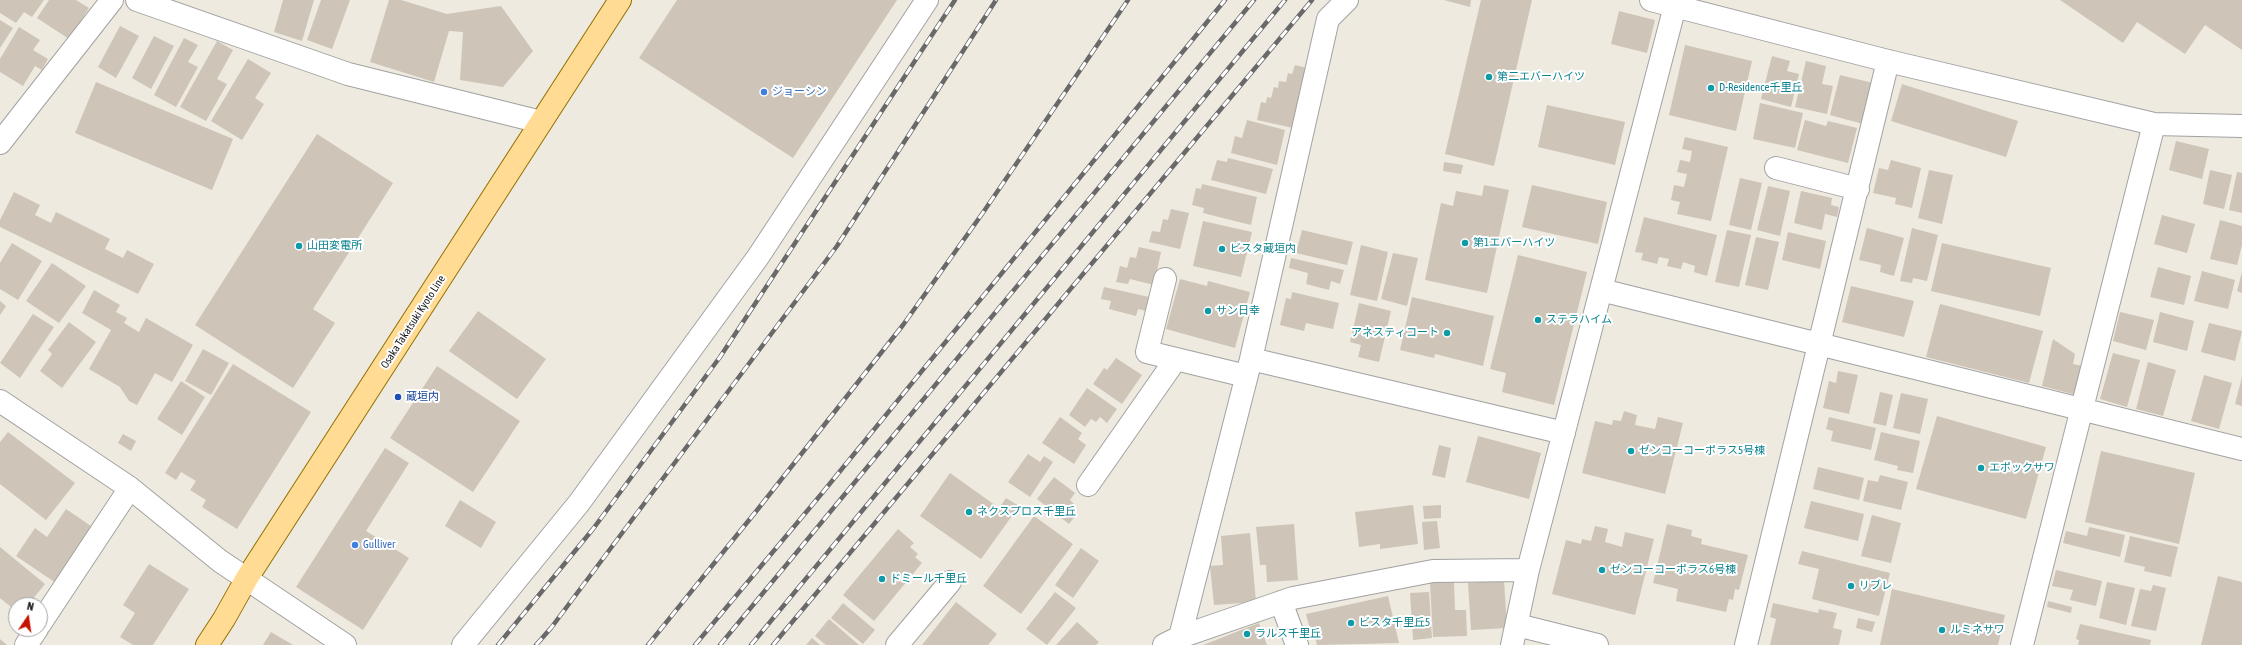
<!DOCTYPE html>
<html>
<head>
<meta charset="utf-8">
<style>
	body { margin:0 }
	#map { position:relative; width:2242px; height:645px; overflow:hidden; background:#eeeadf; font-family:"Asap Condensed",sans-serif }
	canvas { display:block }
	.north { position:absolute; left:8px; top:597px; width:40px; height:40px; box-sizing:border-box; background:#fff; border:1px solid #a4a4a4; border-radius:50%; rotate:13deg; font-size:11px; font-weight:700; line-height:16px; text-align:center; color:#1b1b1b }
	.north::after { content:''; display:block; margin:auto; width:14px; height:18px; background:#c61300; clip-path:polygon(50% 0,100% 100%,50% 72%,0 100%) }
</style>
</head>
<body>
<div id="map">
<canvas width="2242" height="645"></canvas>
<div class="north">N</div>
</div>
<script>
const g = document.querySelector('canvas').getContext('2d');
g.lineJoin = 'round';
function fill(path, color) {
  g.fillStyle = color;
  g.fill(path, 'evenodd');
}
function poly(rows) {
  const path = new Path2D();
  for (const r of rows) {
    path.moveTo(r[0], r[1]);
    for (let i = 2; i < r.length; i += 2) path.lineTo(r[i], r[i + 1]);
  }
  return path;
}
function stroke(path, color, width, dash) {
  g.strokeStyle = color;
  g.lineWidth = width;
  g.lineCap = dash ? 'butt' : 'round';
  g.setLineDash(dash || []);
  g.stroke(path);
}
function label(font, color, halo, rows, align = 'center') {
  g.font = font + ' "Asap Condensed","Noto Sans JP",sans-serif';
  g.lineWidth = 4;
  g.setLineDash([]);
  g.textBaseline = 'middle';
  g.strokeStyle = halo;
  g.fillStyle = color;
  for (const [text, x, y, turn = 0] of rows) {
    g.save();
    g.translate(x, y);
    g.rotate((+turn || 0) * Math.PI / 180);
    g.textAlign = isNaN(turn) ? turn : align;
    if (halo) g.strokeText(text, 0, 0);
    g.fillText(text, 0, 0);
    g.restore();
  }
}
fill(poly([
	[0,0,44,0,32,17,24,12,16,23,0,13],
	[49,0,76,0,89,8,69,39,37,18],
	[283,0,314,0,302,41,274,32],
	[321,0,350,0,332,49,307,40],
	[389,0,401,0,447,14,501,6,533,51,503,87,460,80,463,32,449,31,434,82,370,62],
	[677,0,897,0,793,158,639,58],
	[1444,0,1471,0,1470,7],
	[1481,0,1532,0,1494,166,1445,154],
	[2060,0,2242,0,2242,50,2205,25,2185,54,2137,22,2123,43],
	[1619,11,1655,20,1647,53,1611,44],
	[0,20,13,28,0,48],
	[120,26,139,36,116,78,98,67],
	[19,27,40,40,33,50,48,59,42,70,35,66,23,86,0,72,0,59],
	[154,36,174,46,151,89,132,78],
	[184,38,198,45,188,62,198,67,176,107,154,95],
	[217,41,233,50,217,79,227,84,206,121,180,107],
	[1685,45,1752,61,1736,131,1669,115],
	[1772,56,1790,61,1787,71,1799,74,1791,107,1761,99],
	[248,59,271,73,255,98,264,104,242,140,211,121],
	[1806,61,1826,66,1822,84,1833,86,1827,114,1795,107],
	[1295,65,1307,68,1293,128,1257,120,1261,102,1266,103,1267,97,1271,98,1274,87,1278,88,1279,81,1286,82,1288,73,1292,74],
	[1840,75,1873,83,1863,124,1830,115],
	[96,82,233,139,212,190,75,133],
	[1902,84,2018,121,2006,157,1891,121],
	[1760,103,1803,113,1795,148,1753,139],
	[1547,105,1625,122,1615,165,1538,147],
	[1247,120,1285,130,1277,165,1231,153,1235,136,1242,138],
	[1805,120,1826,126,1828,121,1857,128,1848,163,1797,150],
	[317,134,393,183,313,309,335,323,293,388,195,325],
	[1685,137,1728,147,1711,221,1677,214,1680,202,1671,200,1674,185,1684,187,1687,174,1677,172,1680,160,1690,162,1692,151,1682,149],
	[2176,141,2209,149,2202,179,2169,170],
	[1228,158,1273,169,1266,194,1211,180,1217,160,1227,162],
	[1891,160,1921,168,1912,208,1895,204,1896,198,1873,193,1879,168,1888,170],
	[1444,162,1463,165,1461,174,1443,171],
	[1929,170,1953,175,1942,224,1918,218],
	[2210,170,2232,175,2224,209,2203,204],
	[2237,172,2242,173,2242,213,2229,210],
	[1740,178,1762,183,1751,230,1729,225],
	[1202,184,1257,197,1251,225,1203,213,1204,208,1192,205,1196,188,1201,189],
	[1484,185,1509,190,1487,293,1425,280,1441,203,1453,206,1456,191,1482,196],
	[1532,185,1607,202,1598,244,1522,227],
	[1768,186,1790,191,1780,236,1757,230],
	[1801,191,1832,198,1831,205,1839,207,1837,217,1825,214,1822,230,1794,223],
	[14,192,40,205,35,215,51,223,56,212,110,239,105,249,123,258,127,250,154,264,138,294,0,227,0,220],
	[1171,209,1189,213,1180,249,1149,242,1152,231,1160,232,1163,219,1168,220],
	[2162,215,2195,224,2187,253,2154,244],
	[1644,217,1717,235,1707,276,1694,272,1695,266,1683,262,1681,269,1667,266,1669,259,1659,257,1657,264,1641,260,1643,253,1635,252],
	[2220,220,2242,226,2242,245,2237,265,2210,259],
	[1203,221,1252,232,1241,277,1193,266],
	[1867,228,1904,238,1894,276,1880,272,1881,265,1859,260],
	[1912,228,1938,235,1927,281,1913,278,1912,283,1900,281],
	[1302,230,1353,242,1347,265,1296,253],
	[1727,230,1751,235,1739,287,1715,282],
	[1788,232,1826,241,1820,269,1782,260],
	[1756,237,1779,242,1768,290,1745,285],
	[12,243,42,261,18,300,0,289,0,263],
	[1942,243,2051,268,2040,316,1931,291],
	[1361,245,1388,252,1377,301,1350,295],
	[1139,247,1161,252,1154,285,1130,279,1128,284,1116,282,1120,266,1127,268,1130,257,1136,258],
	[1393,253,1418,258,1407,306,1381,299],
	[1518,255,1587,272,1554,405,1502,392,1506,373,1490,369],
	[1291,258,1344,270,1340,284,1331,281,1329,290,1306,284,1308,273,1289,268],
	[52,263,86,286,59,323,26,301],
	[2158,267,2191,276,2184,305,2150,297],
	[2202,271,2235,280,2228,309,2194,301],
	[2242,272,2242,293,2237,291],
	[1180,279,1207,286,1208,281,1250,292,1235,348,1166,329],
	[1851,286,1914,301,1904,337,1842,322],
	[1104,287,1149,297,1146,311,1138,309,1136,316,1109,309,1111,301,1101,299],
	[94,290,120,305,116,312,127,318,124,323,139,332,146,318,193,345,172,382,155,373,137,405,129,401,120,387,89,369,111,330,82,313],
	[1292,292,1339,303,1333,329,1306,323,1304,331,1280,325,1286,298,1291,299],
	[1412,297,1494,316,1483,366,1435,354,1434,358,1400,350],
	[0,301,6,306,0,315],
	[1359,303,1391,311,1379,362,1358,357,1361,345,1350,342],
	[1940,304,2043,331,2029,383,1926,357],
	[478,311,546,359,517,399,449,351],
	[2120,312,2154,320,2146,350,2113,341],
	[2160,312,2194,321,2187,351,2153,342],
	[33,314,54,327,20,378,0,363],
	[69,322,96,342,62,388,40,371,52,354,48,350],
	[2209,323,2242,331,2235,361,2201,352],
	[2053,339,2075,354,2073,364,2083,366,2076,395,2042,386],
	[203,349,229,363,211,395,185,381],
	[2113,353,2140,360,2127,407,2100,399],
	[1116,358,1142,375,1122,404,1093,384,1104,368,1107,370],
	[2148,362,2176,370,2163,416,2136,409],
	[233,364,311,412,237,529,202,507,206,500,190,490,196,481,181,472,176,480,165,473],
	[437,366,520,421,473,492,390,438],
	[1838,371,1858,375,1849,414,1823,408,1829,381,1836,383],
	[2204,375,2232,383,2219,429,2191,421],
	[2242,377,2242,406,2235,404],
	[181,381,205,397,182,435,157,419],
	[1087,388,1117,409,1107,423,1100,417,1096,422,1091,419,1085,427,1069,415],
	[1880,392,1893,395,1886,426,1873,423],
	[1901,393,1928,399,1920,434,1893,428],
	[1624,411,1637,415,1635,425,1655,429,1658,417,1683,423,1665,494,1582,473,1595,421,1612,425,1613,420,1621,421],
	[1937,416,2046,447,2026,519,1916,489],
	[1060,417,1082,433,1078,439,1086,445,1074,464,1042,443],
	[1829,417,1876,428,1871,450,1831,441,1833,431,1826,429],
	[8,432,75,483,46,520,0,484,0,442],
	[1881,432,1920,441,1913,473,1897,470,1898,466,1874,460],
	[123,434,136,441,131,451,118,443],
	[1478,436,1541,453,1529,499,1466,482],
	[1439,445,1451,448,1445,478,1432,475],
	[385,448,409,463,366,531,409,558,363,630,296,587],
	[2101,451,2195,473,2179,544,2085,522],
	[1028,454,1040,462,1044,456,1053,462,1030,497,1008,482],
	[1818,467,1864,478,1859,500,1813,489],
	[950,473,999,508,1006,498,1019,506,981,559,920,516],
	[1880,475,1908,482,1901,510,1863,501,1868,480,1878,482],
	[1054,477,1075,493,1070,500,1074,504,1069,510,1076,515,1069,524,1037,499],
	[460,500,496,522,481,548,445,526],
	[1811,501,1864,514,1858,541,1804,528],
	[1413,505,1418,544,1380,549,1380,544,1359,547,1355,512],
	[1441,505,1441,518,1424,519,1423,506],
	[66,509,94,528,56,583,16,556,35,528,47,537],
	[1872,515,1901,523,1891,563,1861,556],
	[1034,516,1073,544,1021,614,983,586],
	[1437,521,1440,548,1424,550,1422,522],
	[1294,524,1298,580,1267,582,1266,565,1260,565,1256,527],
	[1667,524,1692,530,1691,536,1702,539,1701,544,1748,555,1739,590,1735,589,1733,600,1729,599,1726,612,1676,601,1678,589,1653,583],
	[1595,526,1608,529,1605,542,1622,547,1625,532,1654,539,1635,615,1552,594,1566,540,1581,544,1582,539,1591,541],
	[2089,527,2125,535,2120,557,2063,543,2066,531,2087,536],
	[898,529,914,543,910,547,918,554,915,557,922,563,874,621,843,595],
	[1250,533,1256,602,1214,605,1210,566,1223,565,1221,536],
	[2130,536,2178,547,2171,577,2144,571,2145,567,2124,562],
	[0,547,45,584,28,605,16,605,16,611,0,598],
	[1081,548,1099,561,1073,598,1055,585],
	[1802,551,1890,573,1879,616,1812,599,1819,569,1798,564],
	[149,564,189,589,153,645,133,645,120,637,135,613,123,605],
	[2056,570,2102,581,2096,606,2070,600,2073,590,2052,586],
	[2218,576,2242,582,2242,645,2201,645],
	[1504,580,1507,628,1471,630,1468,583],
	[1454,582,1455,610,1466,610,1467,636,1433,637,1430,583],
	[2107,582,2135,588,2126,625,2099,618],
	[2153,585,2166,588,2156,631,2131,626,2140,589,2151,591],
	[1892,589,2005,615,1998,645,1880,645],
	[1055,592,1076,608,1047,645,1026,629],
	[1429,592,1432,638,1413,640,1410,593],
	[1388,596,1399,643,1317,645,1314,632,1311,633,1306,614],
	[2048,601,2072,607,2071,613,2047,607],
	[956,602,997,634,988,645,922,645],
	[843,603,875,630,863,644,831,618],
	[1773,603,1818,613,1819,609,1837,613,1833,628,1842,630,1839,645,1770,645,1776,619,1770,617],
	[1858,618,1875,622,1872,632,1856,628],
	[829,619,859,645,826,645,815,636],
	[1077,622,1099,642,1096,645,1056,645],
	[1259,623,1267,645,1203,645],
	[2080,624,2151,640,2150,645,2078,645,2079,640,2076,639],
	[271,632,293,645,263,645],
	[812,638,820,645,806,645],
	[0,639,7,645,0,645]
]), '#cec4b8');
const minor = poly([
	[137,0,348,74,541,122],
	[1651,0,1888,61,2154,124,2242,126],
	[0,143,112,0],
	[1776,168,1858,189],
	[1165,279,1147,352,1246,376],
	[1601,290,2242,449],
	[1251,359,1564,433],
	[0,401,130,488,220,561,345,645],
	[1088,485,1176,359],
	[1281,602,1297,645],
	[40,624,130,488],
	[1517,625,1597,645],
	[1180,637,1293,598,1433,571,1528,570],
	[26,645,37,629],
	[463,645,579,503,758,257,927,0],
	[897,645,950,582],
	[1164,645,1180,637,1251,359,1328,19,1347,0],
	[1512,645,1528,570,1675,6],
	[1746,645,1888,61],
	[2022,645,2154,124]
]);
const major = poly([
	[207,645,224,619,247,578,620,0]
]);
stroke(minor, '#a2a2a2', 24);
stroke(major, '#927000', 24);
stroke(minor, '#fff', 22);
stroke(major, '#ffdb93', 22);
const rail = poly([
	[498,645,593,529,720,357,955,0],
	[536,645,551,628,837,246,996,0],
	[648,645,758,509,903,325,982,214,1128,0],
	[695,645,823,492,1225,0],
	[720,645,1254,0],
	[751,645,1285,0],
	[773,645,1312,0]
]);
stroke(rail, '#696969', 4.5);
stroke(rail, '#fff', 3, [9]);
for (const [x, y, r, color] of [
	[1489,77,4,"#0f9aa8"],
	[1711,88,4,"#0f9aa8"],
	[764,92,4,"#3f7fe0"],
	[1465,243,4,"#0f9aa8"],
	[299,246,4,"#0f9aa8"],
	[1222,249,4,"#0f9aa8"],
	[1208,311,4,"#0f9aa8"],
	[1538,320,4,"#0f9aa8"],
	[1447,333,4,"#0f9aa8"],
	[398,397,4,"#1a4fb4"],
	[1631,451,4,"#0f9aa8"],
	[1981,468,4,"#0f9aa8"],
	[969,512,4,"#0f9aa8"],
	[355,545,4,"#3f7fe0"],
	[1602,570,4,"#0f9aa8"],
	[882,579,4,"#0f9aa8"],
	[1851,586,4,"#0f9aa8"],
	[1351,623,4,"#0f9aa8"],
	[1942,630,4,"#0f9aa8"],
	[1247,634,4,"#0f9aa8"]
]) {
  const dot = new Path2D();
  dot.arc(x, y, r, 0, 2 * Math.PI);
  g.fillStyle = color;
  g.fill(dot);
  stroke(dot, '#fff', 1.5);
}
label('11px', '#0d838f', '#fff', [
	["第二エバーハイツ",1497,77],
	["D-Residence千里丘",1719,88],
	["第1エバーハイツ",1473,243],
	["山田変電所",307,246],
	["ビスタ蔵垣内",1230,249],
	["サン日幸",1216,311],
	["ステラハイム",1546,320],
	["アネスティコート",1439,333,"right"],
	["ゼンコーコーポラス5号棟",1639,451],
	["エポックサワ",1989,468],
	["ネクスプロス千里丘",977,512],
	["ゼンコーコーポラス6号棟",1610,570],
	["ドミール千里丘",890,579],
	["リブレ",1859,586],
	["ビスタ千里丘5",1359,623],
	["ルミネサワ",1950,630],
	["ラルス千里丘",1255,634]
], 'left');
label('11px', '#366cbe', '#fff', [
	["ジョーシン",772,92],
	["Gulliver",363,545]
], 'left');
label('11px', '#1b1b1b', '#fff', [
	["Osaka Takatsuki Kyoto Line",413,322,-57]
]);
label('11px', '#164399', '#fff', [
	["蔵垣内",406,397]
], 'left');
</script>
</body>
</html>
